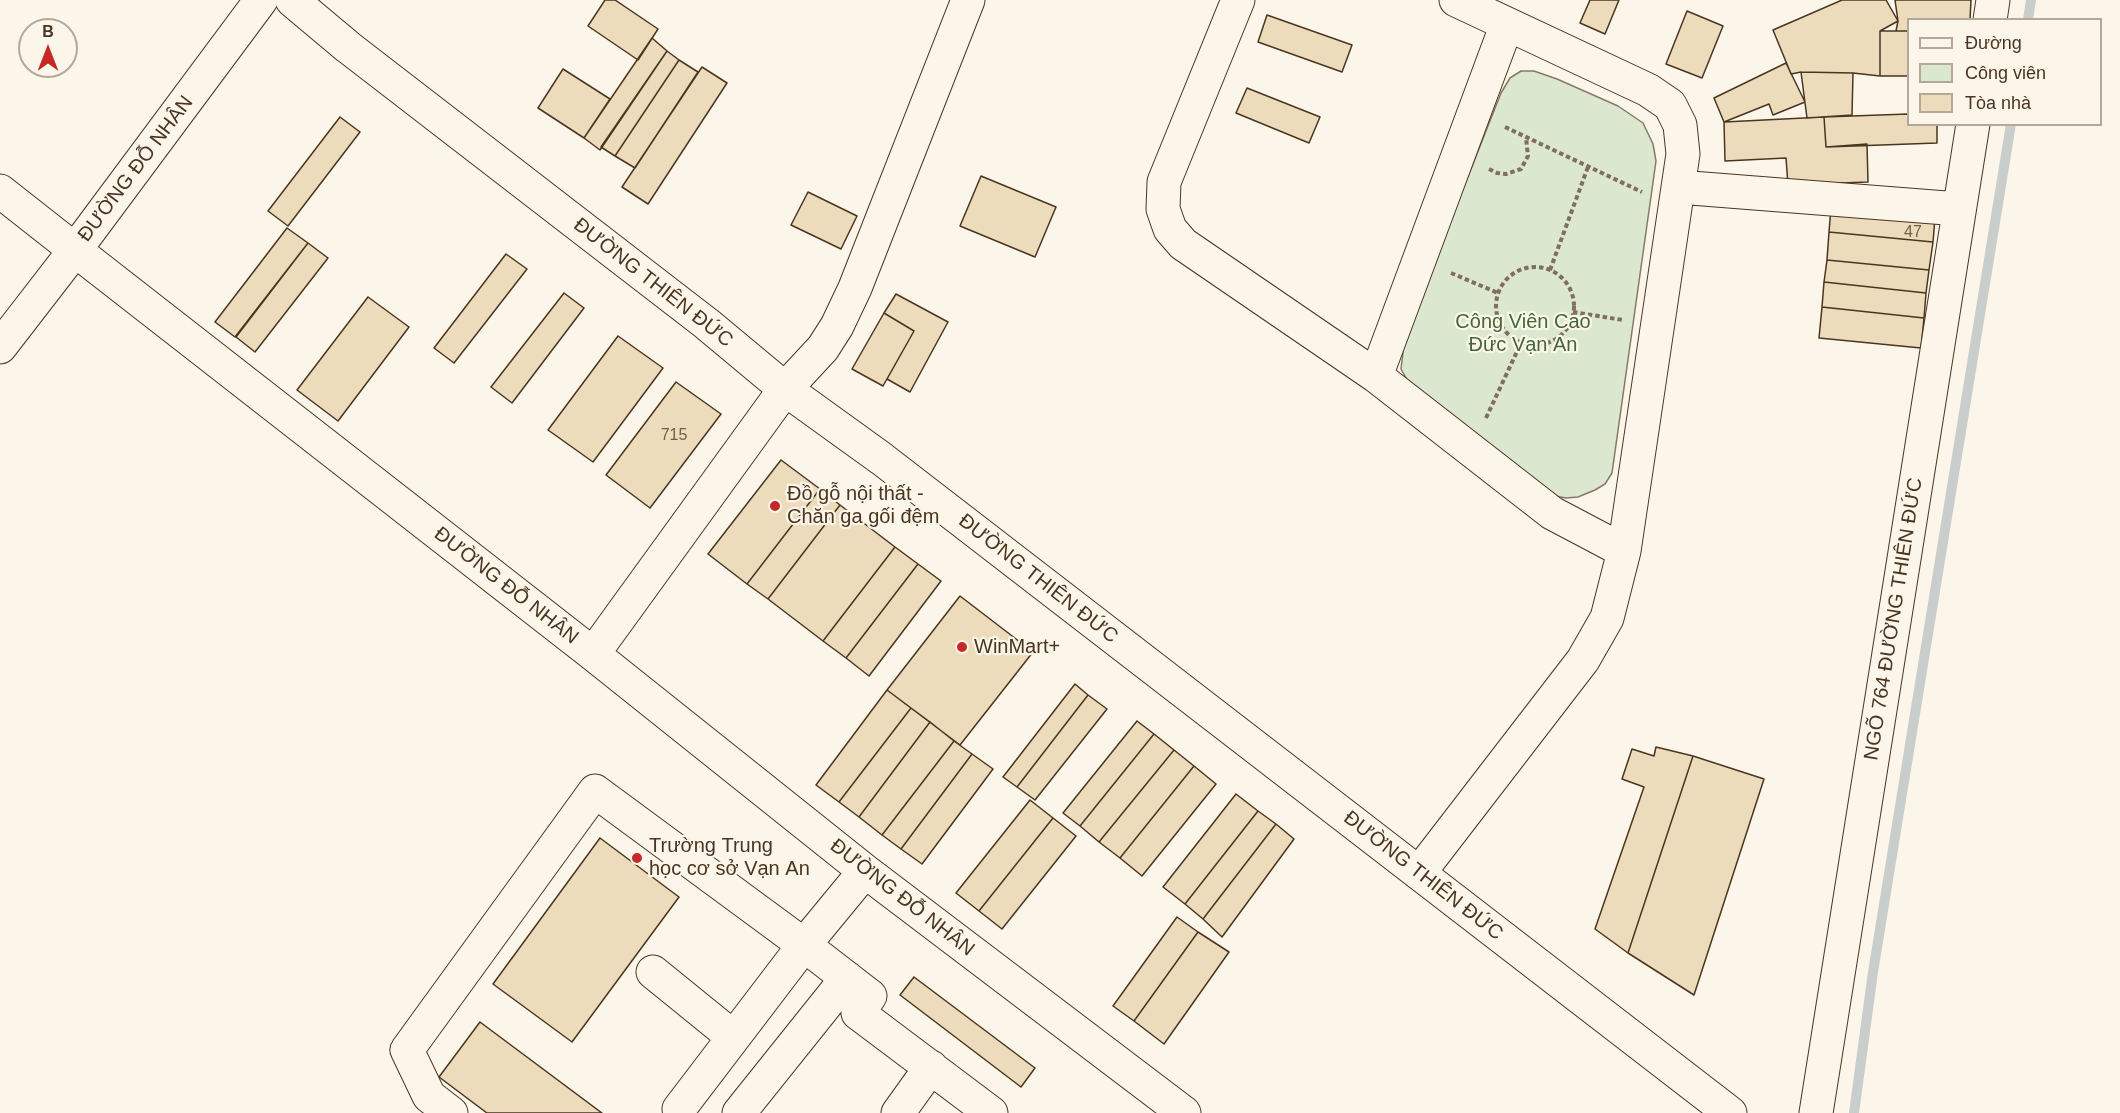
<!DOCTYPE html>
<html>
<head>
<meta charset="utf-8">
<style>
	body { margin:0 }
	#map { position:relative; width:2120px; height:1113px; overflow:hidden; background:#fbf6e9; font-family:Helvetica,sans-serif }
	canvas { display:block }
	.legend { position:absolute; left:1907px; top:18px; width:195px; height:108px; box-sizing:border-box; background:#fbf6e9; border:2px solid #b4a999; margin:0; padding:8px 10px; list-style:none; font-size:18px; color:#4a3520 }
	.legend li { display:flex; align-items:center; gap:12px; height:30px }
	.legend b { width:30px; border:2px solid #b4a999 }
	.north { position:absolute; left:18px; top:18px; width:60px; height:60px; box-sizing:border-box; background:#fbf6e9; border:2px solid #b4a999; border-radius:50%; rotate:0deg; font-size:16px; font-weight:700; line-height:24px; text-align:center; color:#4a3520 }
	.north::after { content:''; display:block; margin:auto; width:21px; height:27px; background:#c62828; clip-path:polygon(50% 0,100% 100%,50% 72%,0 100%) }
</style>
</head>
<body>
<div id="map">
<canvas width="2120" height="1113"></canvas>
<ul class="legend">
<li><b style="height:8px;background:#fbf6e9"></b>Đường</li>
<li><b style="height:16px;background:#dce7d0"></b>Công viên</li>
<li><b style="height:16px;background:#ecdcbc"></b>Tòa nhà</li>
</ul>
<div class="north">B</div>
</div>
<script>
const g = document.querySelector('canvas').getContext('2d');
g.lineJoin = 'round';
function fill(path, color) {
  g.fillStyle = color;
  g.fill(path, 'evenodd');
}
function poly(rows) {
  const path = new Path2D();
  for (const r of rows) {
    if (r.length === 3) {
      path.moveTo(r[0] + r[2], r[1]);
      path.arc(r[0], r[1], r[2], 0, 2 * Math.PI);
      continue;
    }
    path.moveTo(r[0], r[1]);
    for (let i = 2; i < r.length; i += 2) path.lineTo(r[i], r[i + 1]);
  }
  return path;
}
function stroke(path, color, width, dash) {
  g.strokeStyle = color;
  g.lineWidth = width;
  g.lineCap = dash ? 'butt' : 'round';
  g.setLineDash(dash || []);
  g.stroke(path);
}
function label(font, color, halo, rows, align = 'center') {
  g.font = font + ' Helvetica,sans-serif';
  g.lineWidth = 4.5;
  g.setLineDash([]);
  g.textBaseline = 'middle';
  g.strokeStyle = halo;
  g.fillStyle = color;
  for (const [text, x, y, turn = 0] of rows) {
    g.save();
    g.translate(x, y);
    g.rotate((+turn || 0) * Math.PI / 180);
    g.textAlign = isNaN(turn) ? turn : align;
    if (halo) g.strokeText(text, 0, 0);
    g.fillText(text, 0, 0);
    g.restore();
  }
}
const green = poly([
	[1521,71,1534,71,1557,79,1618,106,1643,123,1653,144,1656,161,1612,473,1605,484,1595,490,1578,497,1566,498,1555,496,1410,385,1401,369,1405,336,1501,93,1510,78,1521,71]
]);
fill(green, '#dce7d0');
stroke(green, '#887966', 1.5);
stroke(poly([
	[2028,20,2031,0],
	[1854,1113,1873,972,2011,124]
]), '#c9cecd', 10);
const building = poly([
	[605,0,615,0,658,29,638,60,588,26,605,0],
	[1590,0,1619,0,1605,34,1580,23,1590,0],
	[1842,0,1886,0,1898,21,1880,31,1880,76,1853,73,1801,72,1791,74,1773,30,1842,0],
	[1895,0,1971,0,1970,20,1908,20,1908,31,1896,31,1898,21,1895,0],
	[1687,11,1723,26,1702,78,1666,64,1687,11],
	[1267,15,1352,45,1342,72,1258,42,1267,15],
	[1880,31,1908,31,1908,76,1880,76,1880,31],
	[652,38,667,51,600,150,584,138,652,38],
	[667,51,679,60,615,156,601,147,667,51],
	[679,60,698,72,635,168,615,156,679,60],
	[1786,63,1805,102,1773,115,1769,104,1724,122,1714,98,1786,63],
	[702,67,727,83,648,204,622,187,702,67],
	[563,69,610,99,584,138,538,108,563,69],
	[1801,72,1853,73,1852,115,1807,118,1801,72],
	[1247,88,1320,117,1309,143,1236,113,1247,88],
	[1908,114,1908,124,1937,124,1937,143,1826,147,1824,117,1908,114],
	[340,117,360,132,288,226,268,211,340,117],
	[1824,117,1826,147,1867,144,1868,182,1788,185,1786,158,1725,161,1724,122,1824,117],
	[981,176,1056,207,1035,257,960,226,981,176],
	[808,192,857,216,841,249,791,225,808,192],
	[1831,208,1935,218,1933,242,1829,232,1831,208],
	[287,228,308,243,235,337,215,322,287,228],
	[1829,232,1933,242,1929,270,1827,260,1829,232],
	[308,243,328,258,255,352,236,337,308,243],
	[506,254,527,269,454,363,434,348,506,254],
	[1827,260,1929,270,1926,293,1824,282,1827,260],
	[1824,282,1926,293,1924,318,1822,307,1824,282],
	[564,293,584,308,512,403,491,387,564,293],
	[896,294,948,322,910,392,887,379,914,331,884,313,896,294],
	[368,297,409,327,338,421,297,390,368,297],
	[1822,307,1924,318,1921,348,1819,338,1822,307],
	[884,313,914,331,883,386,852,369,884,313],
	[618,336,663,368,593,462,548,430,618,336],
	[676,382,721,414,650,508,606,475,676,382],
	[781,460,820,489,747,584,708,554,781,460],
	[820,489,840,505,768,599,747,584,820,489],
	[840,505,895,547,823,641,768,599,840,505],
	[895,547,918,564,846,658,823,641,895,547],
	[918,564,941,581,869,676,846,658,918,564],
	[960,596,1033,652,960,745,887,690,960,596],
	[1075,684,1088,695,1017,787,1003,777,1075,684],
	[887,690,911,708,839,802,816,785,887,690],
	[1088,695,1107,709,1035,800,1017,787,1088,695],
	[911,708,930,722,859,817,839,802,911,708],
	[1137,721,1154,734,1080,826,1063,813,1137,721],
	[930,722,954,741,882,835,859,817,930,722],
	[1154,734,1174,750,1099,842,1080,826,1154,734],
	[954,741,972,754,901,849,882,835,954,741],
	[1656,747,1693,756,1628,953,1595,929,1644,787,1622,779,1632,749,1654,756,1656,747],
	[1174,750,1194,766,1120,858,1099,842,1174,750],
	[972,754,993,769,922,864,901,849,972,754],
	[1693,756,1764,779,1694,995,1628,953,1693,756],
	[1194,766,1216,784,1142,876,1120,858,1194,766],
	[1236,794,1258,811,1185,904,1163,887,1236,794],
	[1030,800,1053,818,979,911,956,893,1030,800],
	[1258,811,1276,824,1203,919,1185,904,1258,811],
	[1053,818,1076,836,1002,929,979,911,1053,818],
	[1276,824,1294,839,1222,937,1203,919,1276,824],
	[600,838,679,897,572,1042,493,984,600,838],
	[1177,917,1198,932,1134,1021,1113,1006,1177,917],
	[1198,932,1229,952,1164,1044,1134,1021,1198,932],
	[914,977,1035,1068,1021,1087,900,995,914,977],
	[480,1022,602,1113,487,1113,439,1077,480,1022]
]);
fill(building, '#ecdcbc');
stroke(building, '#4a3520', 1.5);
const minor = poly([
	[261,0,75,250,593,654,865,871,1184,1113],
	[1238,0,1164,182,1163,209,1170,229,1183,244,1376,376,1552,513,1624,551],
	[1990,20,1993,0],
	[1678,187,1959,209],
	[0,191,75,250,0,347],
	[1376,376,1507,24],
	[593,654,785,389,823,348,837,326,855,288,968,0],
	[1419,873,1583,660,1607,618,1624,551,1683,154,1680,125,1670,105,1648,90,1456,0],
	[653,972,733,1037],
	[679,1109,804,945,870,996,858,1013,991,1113],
	[451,1113,429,1096,407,1050,595,791,804,945,865,871],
	[739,1113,847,978],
	[898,1113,931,1067],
	[1816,1113,1973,124]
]);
const major = poly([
	[292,0,348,47,707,324,785,389,882,459,1730,1113]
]);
stroke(minor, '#4a3520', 35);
stroke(major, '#4a3520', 35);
stroke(poly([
	[1505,127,1642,192],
	[1489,169,1497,173,1506,174,1521,169,1528,156,1526,138],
	[1535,306,39],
	[1550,270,1588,167],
	[1451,273,1498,293],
	[1573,312,1623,320],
	[1486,418,1521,343]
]), '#7f6f5c', 4, [4.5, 3]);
stroke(minor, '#fbf6e9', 33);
stroke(major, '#fbf6e9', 33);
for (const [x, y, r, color] of [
	[775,506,6,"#c62828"],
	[962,647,6,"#c62828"],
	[637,858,6,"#c62828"]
]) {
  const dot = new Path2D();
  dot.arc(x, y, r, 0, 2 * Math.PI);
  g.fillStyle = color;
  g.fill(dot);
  stroke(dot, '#fbf6e9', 2);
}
label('16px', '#725f47', null, [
	["47",1913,233],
	["715",674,436]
]);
label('20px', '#4a3520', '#fbf6e9', [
	["ĐƯỜNG ĐỖ NHÂN",136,169,-53],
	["ĐƯỜNG THIÊN ĐỨC",653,283,38],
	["ĐƯỜNG THIÊN ĐỨC",1038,579,38],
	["ĐƯỜNG ĐỖ NHÂN",506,586,38],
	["NGÕ 764 ĐƯỜNG THIÊN ĐỨC",1894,619,-81],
	["ĐƯỜNG THIÊN ĐỨC",1423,876,38],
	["ĐƯỜNG ĐỖ NHÂN",902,898,38]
]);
label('20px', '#436837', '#fbf6e9', [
	["Công Viên Cao",1523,322],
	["Đức Vạn An",1523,345]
]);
label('20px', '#4a3520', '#fbf6e9', [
	["Đồ gỗ nội thất -",787,494],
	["Chăn ga gối đệm",787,517],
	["WinMart+",974,647],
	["Trường Trung",649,846],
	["học cơ sở Vạn An",649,869]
], 'left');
</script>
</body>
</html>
